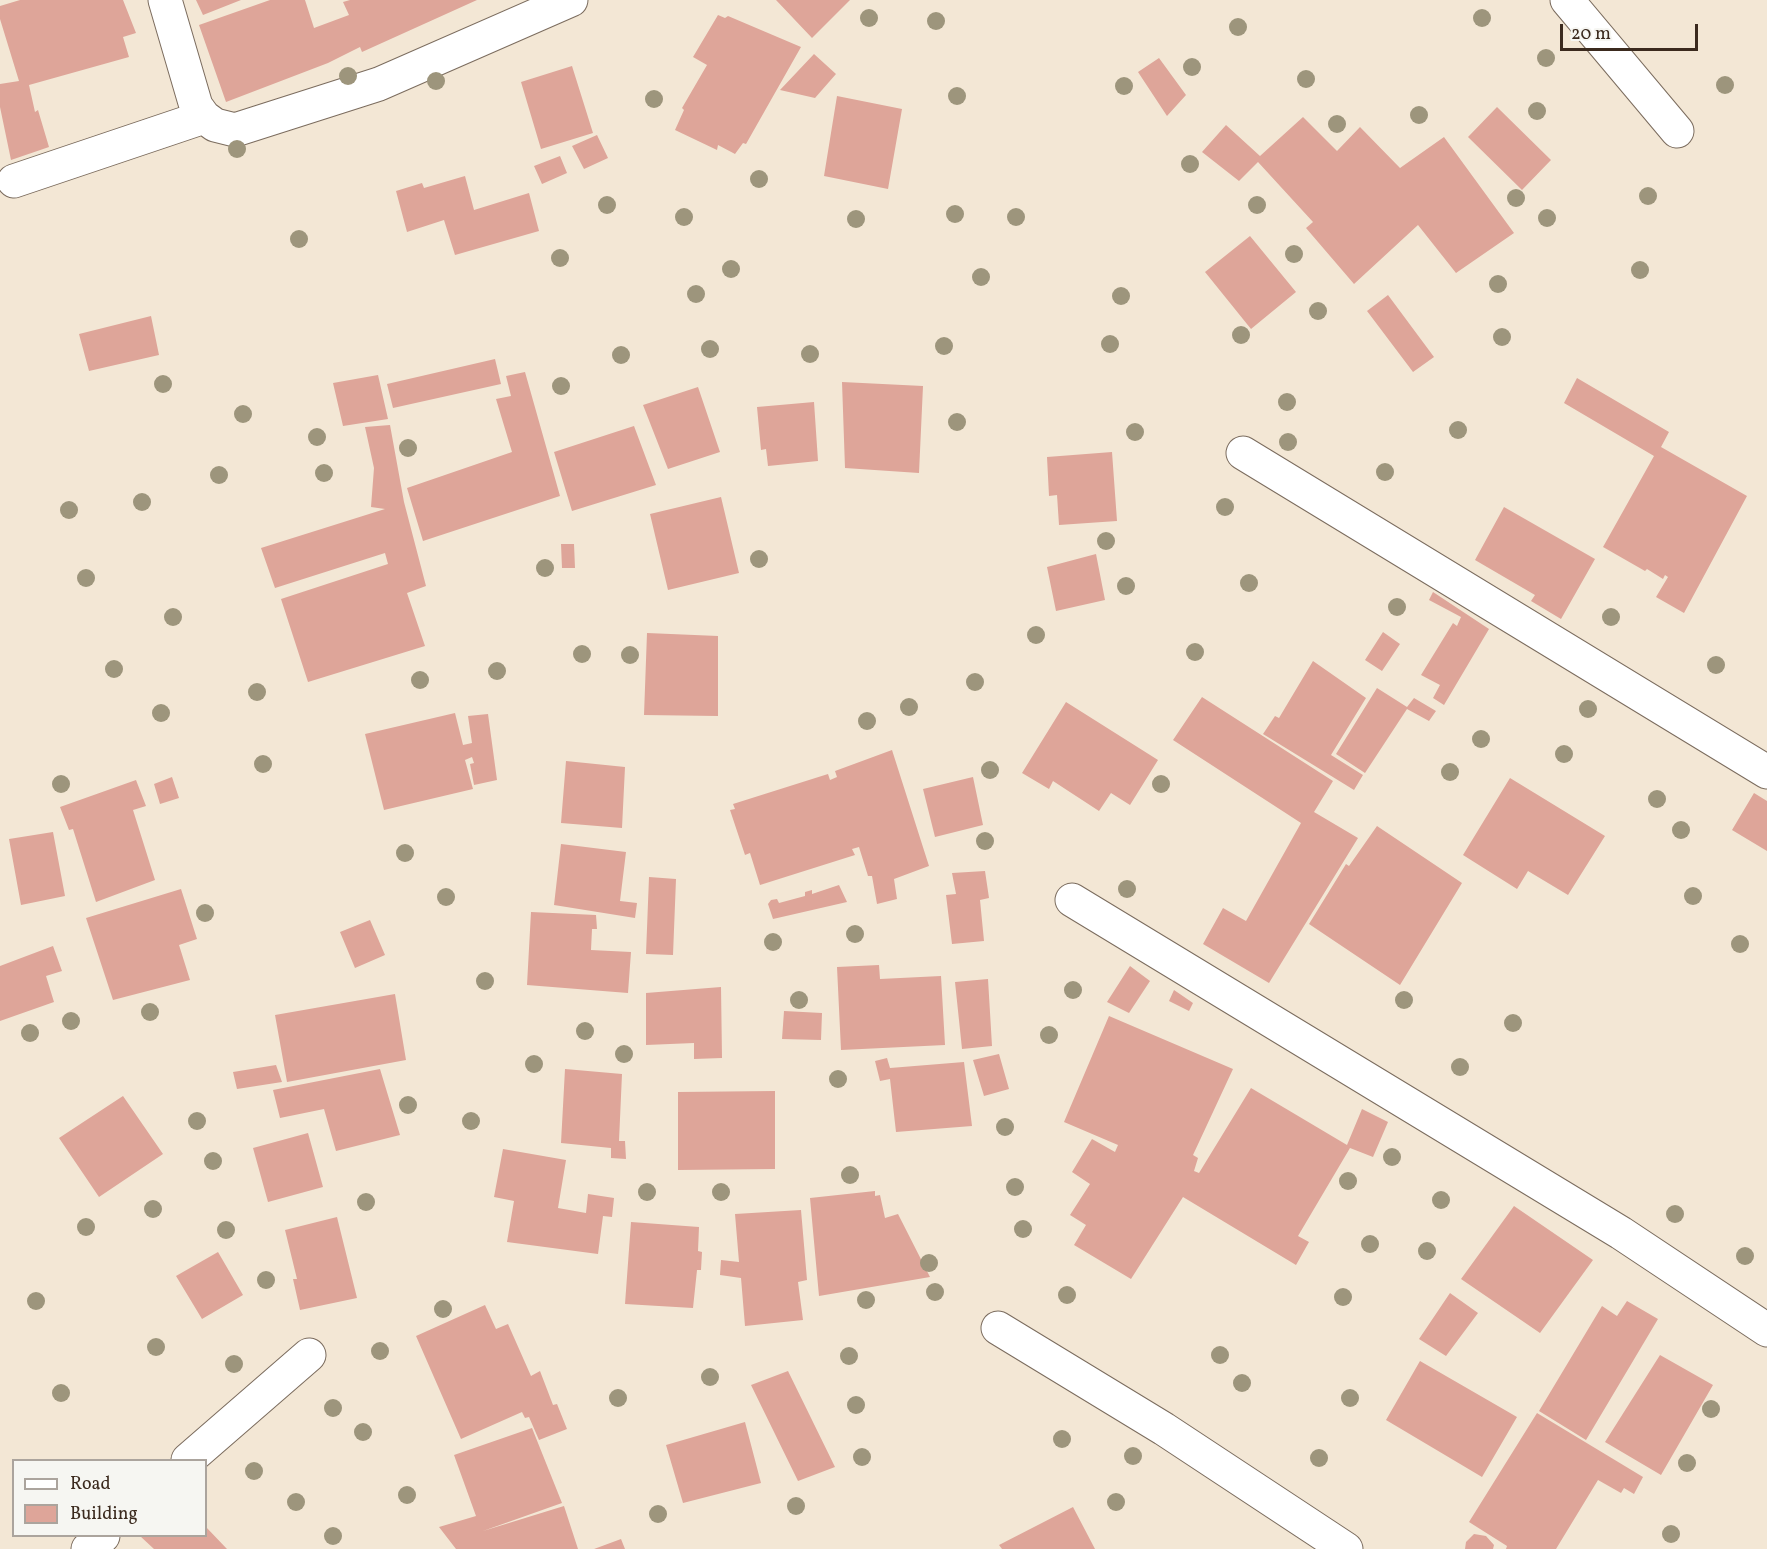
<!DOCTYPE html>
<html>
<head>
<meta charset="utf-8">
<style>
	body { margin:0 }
	#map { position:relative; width:1767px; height:1549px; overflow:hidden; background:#f3e7d5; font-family:Vollkorn,serif }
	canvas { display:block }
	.legend { position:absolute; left:12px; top:1459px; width:195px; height:78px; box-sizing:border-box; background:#f6f6f2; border:2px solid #aba49d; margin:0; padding:8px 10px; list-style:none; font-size:18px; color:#3b2a1e }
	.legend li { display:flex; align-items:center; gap:12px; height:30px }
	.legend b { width:30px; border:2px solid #aba49d }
	.scale { position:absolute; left:1560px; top:24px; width:138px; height:27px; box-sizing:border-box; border:3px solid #3b2a1e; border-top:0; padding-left:8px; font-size:18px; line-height:21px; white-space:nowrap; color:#3b2a1e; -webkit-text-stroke:4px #f6f6f2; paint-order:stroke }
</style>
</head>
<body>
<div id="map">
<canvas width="1767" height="1549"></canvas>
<ul class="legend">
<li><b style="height:8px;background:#fff"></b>Road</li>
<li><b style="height:16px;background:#dea599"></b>Building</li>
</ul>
<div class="scale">20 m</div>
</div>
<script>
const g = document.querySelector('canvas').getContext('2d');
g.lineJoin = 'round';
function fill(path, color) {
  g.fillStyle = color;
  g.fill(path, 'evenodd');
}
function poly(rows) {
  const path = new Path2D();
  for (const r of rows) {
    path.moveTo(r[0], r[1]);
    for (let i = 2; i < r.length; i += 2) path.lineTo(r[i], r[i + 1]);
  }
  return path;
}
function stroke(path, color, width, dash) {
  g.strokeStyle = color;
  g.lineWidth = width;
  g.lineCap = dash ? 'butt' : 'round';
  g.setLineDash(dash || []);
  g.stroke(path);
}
fill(poly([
	[20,0,123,0,136,33,123,37,129,57,29,85,35,112,38,110,49,147,11,160,0,107,0,84,19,81,0,19,0,6],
	[196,0,241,0,203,15],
	[270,0,305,0,314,28,349,15,343,2,350,0,477,0,362,52,360,47,328,63,226,102,199,25],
	[776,0,850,0,812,38],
	[718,15,725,18,728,16,801,47,746,144,743,143,735,154,718,145,717,150,675,130,684,110,682,108,707,65,693,57],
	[814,54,836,74,815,98,780,90],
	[1159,58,1186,95,1167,116,1138,72],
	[572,66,593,133,541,149,521,82],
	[837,96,902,109,888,189,824,176],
	[1497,107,1551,160,1522,190,1468,137],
	[1303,117,1337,151,1360,127,1400,168,1444,137,1514,233,1456,273,1418,225,1354,284,1306,228,1313,222,1258,162,1239,181,1202,152,1226,125,1260,156],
	[597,135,608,158,584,169,572,146],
	[560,156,567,173,542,184,534,166],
	[465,176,474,210,529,193,539,231,455,255,444,220,407,232,396,191,422,183,424,188],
	[1250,236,1296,292,1251,329,1205,272],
	[1388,295,1434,357,1413,372,1367,311],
	[151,316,159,355,89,371,79,334],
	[495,359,501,384,393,408,387,384],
	[525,372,560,496,423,541,407,488,512,452,496,399,511,396,506,376],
	[378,375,388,419,343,426,333,383],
	[1577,378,1669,432,1661,447,1747,496,1684,613,1656,597,1668,577,1665,575,1663,579,1647,569,1645,571,1603,547,1654,456,1564,403],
	[842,382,923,386,919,473,845,468],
	[698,387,720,452,668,469,643,405],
	[814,402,818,461,768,466,766,449,761,450,757,407],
	[390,425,404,502,426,586,407,593,425,646,308,682,281,599,388,564,385,553,275,588,261,548,385,509,371,507,374,468,365,427],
	[634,426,656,485,572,511,554,452],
	[1112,452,1117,521,1059,525,1057,495,1049,496,1047,457],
	[721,497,739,573,668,590,650,514],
	[1504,507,1595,559,1561,619,1531,601,1535,595,1475,560],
	[561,544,574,544,575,568,562,568],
	[1096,554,1105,600,1056,611,1047,567],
	[1433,592,1489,629,1444,705,1433,698,1440,685,1421,675,1453,623,1457,626,1461,617,1429,600],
	[1383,632,1400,644,1382,671,1365,660],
	[647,633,718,636,718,716,644,715],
	[1313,661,1366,698,1331,755,1363,775,1354,790,1263,734,1275,716,1279,718],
	[1377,688,1407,707,1414,698,1436,711,1429,721,1407,709,1365,773,1336,754],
	[1202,697,1333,781,1314,812,1358,838,1269,983,1203,944,1223,908,1246,921,1301,823,1173,740],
	[1066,702,1158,760,1130,805,1111,793,1099,811,1053,781,1049,789,1022,773],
	[455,713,463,745,472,743,468,716,488,714,497,780,474,785,470,764,474,763,472,757,465,760,473,789,384,810,365,734],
	[892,750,929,866,894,879,897,899,877,904,872,876,868,876,859,847,852,849,855,855,760,885,750,853,745,855,730,810,735,809,733,804,828,774,830,780,837,777,835,771],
	[566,761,625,767,622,828,561,823],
	[172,777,179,798,160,804,154,784],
	[973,777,983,825,935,837,923,789],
	[1510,778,1605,836,1568,895,1528,871,1517,889,1463,855],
	[136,780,146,806,133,810,155,880,96,902,73,829,69,830,60,807],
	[1754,793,1767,801,1767,851,1732,830],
	[1377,826,1462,883,1400,985,1309,924,1346,864,1349,866],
	[53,832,65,896,21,905,9,839],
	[561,844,626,852,620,901,637,903,635,918,554,905],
	[985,871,989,898,980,900,984,941,952,944,946,895,956,894,952,873],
	[649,877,676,879,673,955,646,954],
	[839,885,847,902,773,919,768,904,771,900,777,899,779,903,805,896,805,892,812,890,812,894],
	[181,889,197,939,179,945,190,980,113,1000,86,918],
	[531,912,596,915,597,929,592,929,591,950,631,952,628,993,527,985],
	[370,920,385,955,355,968,340,932],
	[53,946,62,971,46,976,54,1002,0,1021,0,966],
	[879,965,880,979,941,976,945,1045,841,1050,837,967],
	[1130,966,1150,981,1129,1013,1107,1002],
	[988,979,992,1046,962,1049,955,982],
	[721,987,722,1058,694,1059,694,1043,646,1045,646,993],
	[1174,990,1193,1003,1189,1011,1169,1001],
	[395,994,406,1060,287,1082,275,1015],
	[784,1011,822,1013,821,1040,782,1039],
	[1109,1016,1233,1069,1193,1155,1198,1158,1194,1171,1199,1173,1251,1088,1347,1145,1362,1109,1388,1122,1373,1157,1350,1148,1298,1236,1309,1242,1296,1265,1183,1197,1131,1279,1074,1245,1086,1225,1070,1215,1090,1184,1072,1172,1092,1139,1115,1152,1118,1145,1064,1122],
	[999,1054,1009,1089,984,1096,973,1060],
	[887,1058,890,1068,964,1062,972,1126,896,1132,890,1079,880,1081,875,1061],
	[276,1065,282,1082,237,1089,233,1072],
	[380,1069,400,1135,336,1151,324,1109,280,1118,273,1090],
	[565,1069,622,1074,619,1141,625,1141,626,1159,611,1158,611,1148,561,1143],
	[775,1091,775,1169,678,1170,678,1092],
	[123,1096,163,1154,99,1197,59,1138],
	[308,1133,323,1187,268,1202,253,1148],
	[503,1149,566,1160,558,1208,586,1213,588,1194,614,1198,612,1217,603,1216,598,1254,507,1242,514,1201,494,1197],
	[875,1191,875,1196,880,1195,885,1218,898,1214,930,1277,819,1296,810,1198],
	[1514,1206,1593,1260,1540,1333,1461,1279],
	[801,1210,807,1280,798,1282,803,1320,745,1326,741,1278,720,1275,721,1260,739,1262,735,1214],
	[337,1217,357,1298,300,1310,293,1279,297,1279,285,1230],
	[631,1222,699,1227,698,1251,702,1252,701,1270,697,1270,693,1308,625,1304],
	[218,1252,243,1295,202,1319,176,1276],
	[1450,1293,1478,1313,1446,1356,1419,1339],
	[1627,1301,1658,1319,1586,1440,1539,1411,1602,1306,1617,1316],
	[485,1305,496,1329,508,1324,531,1376,540,1371,553,1405,557,1404,567,1429,539,1440,529,1417,525,1418,522,1412,461,1439,416,1336],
	[1660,1355,1713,1385,1661,1475,1605,1442],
	[1420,1361,1517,1417,1482,1477,1386,1420],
	[788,1371,835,1467,798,1481,751,1385],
	[1537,1413,1643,1477,1634,1494,1624,1488,1621,1493,1598,1480,1556,1549,1506,1549,1507,1546,1469,1522],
	[745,1422,761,1483,683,1503,666,1445],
	[532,1428,562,1503,483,1531,564,1506,578,1549,456,1549,439,1527,476,1516,454,1455],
	[1073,1507,1095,1549,1002,1549,999,1545],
	[206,1527,227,1549,154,1549,140,1536,206,1536],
	[1474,1534,1486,1536,1494,1545,1493,1549,1465,1549,1466,1542],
	[621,1539,625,1549,594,1549]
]), '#dea599');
const minor = poly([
	[165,0,196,106,204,117,215,125,235,130,379,84,571,0],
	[1567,0,1677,131],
	[14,181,204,117],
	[1243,453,1767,772],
	[1072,900,1621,1233,1767,1330],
	[998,1328,1164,1429,1346,1549],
	[188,1460,309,1355],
	[88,1549,103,1536]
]);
stroke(minor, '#7b6c5e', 35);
stroke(minor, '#fff', 33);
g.fillStyle = '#9d957c';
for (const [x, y] of [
	[869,18],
	[1482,18],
	[936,21],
	[1238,27],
	[1546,58],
	[1192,67],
	[348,76],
	[1306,79],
	[436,81],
	[1725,85],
	[1124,86],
	[957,96],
	[654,99],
	[1537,111],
	[1419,115],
	[1337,124],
	[237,149],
	[1190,164],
	[759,179],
	[1648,196],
	[1516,198],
	[607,205],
	[1257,205],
	[955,214],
	[684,217],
	[1016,217],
	[1547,218],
	[856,219],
	[299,239],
	[1294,254],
	[560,258],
	[731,269],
	[1640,270],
	[981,277],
	[1498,284],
	[696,294],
	[1121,296],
	[1318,311],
	[1241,335],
	[1502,337],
	[1110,344],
	[944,346],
	[710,349],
	[810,354],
	[621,355],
	[163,384],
	[561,386],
	[1287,402],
	[243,414],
	[957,422],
	[1458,430],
	[1135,432],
	[317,437],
	[1288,442],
	[408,448],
	[1385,472],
	[324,473],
	[219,475],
	[142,502],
	[1225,507],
	[69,510],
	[1106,541],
	[759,559],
	[545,568],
	[86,578],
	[1249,583],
	[1126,586],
	[1397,607],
	[173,617],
	[1611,617],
	[1036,635],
	[1195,652],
	[582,654],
	[630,655],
	[1716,665],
	[114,669],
	[497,671],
	[420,680],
	[975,682],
	[257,692],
	[909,707],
	[1588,709],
	[161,713],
	[867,721],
	[1481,739],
	[1564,754],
	[263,764],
	[990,770],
	[1450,772],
	[61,784],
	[1161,784],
	[1657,799],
	[1681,830],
	[985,841],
	[405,853],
	[1127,889],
	[1693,896],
	[446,897],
	[205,913],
	[855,934],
	[773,942],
	[1740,944],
	[485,981],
	[1073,990],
	[799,1000],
	[1404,1000],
	[150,1012],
	[71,1021],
	[1513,1023],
	[585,1031],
	[30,1033],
	[1049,1035],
	[624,1054],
	[534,1064],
	[1460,1067],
	[838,1079],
	[408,1105],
	[197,1121],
	[471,1121],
	[1005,1127],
	[1392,1157],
	[213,1161],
	[850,1175],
	[1348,1181],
	[1015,1187],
	[647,1192],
	[721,1192],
	[1441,1200],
	[366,1202],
	[153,1209],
	[1675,1214],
	[86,1227],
	[1023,1229],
	[226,1230],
	[1370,1244],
	[1427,1251],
	[1745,1256],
	[929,1263],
	[266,1280],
	[935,1292],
	[1067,1295],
	[1343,1297],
	[866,1300],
	[36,1301],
	[443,1309],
	[156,1347],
	[380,1351],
	[1220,1355],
	[849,1356],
	[234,1364],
	[710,1377],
	[1242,1383],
	[61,1393],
	[618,1398],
	[1350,1398],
	[856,1405],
	[333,1408],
	[1711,1409],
	[363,1432],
	[1062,1439],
	[1133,1456],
	[862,1457],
	[1319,1458],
	[1687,1463],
	[254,1471],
	[407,1495],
	[296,1502],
	[1116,1502],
	[796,1506],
	[658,1514],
	[1671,1534],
	[333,1536]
]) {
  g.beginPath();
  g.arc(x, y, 9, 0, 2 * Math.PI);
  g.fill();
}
</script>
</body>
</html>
